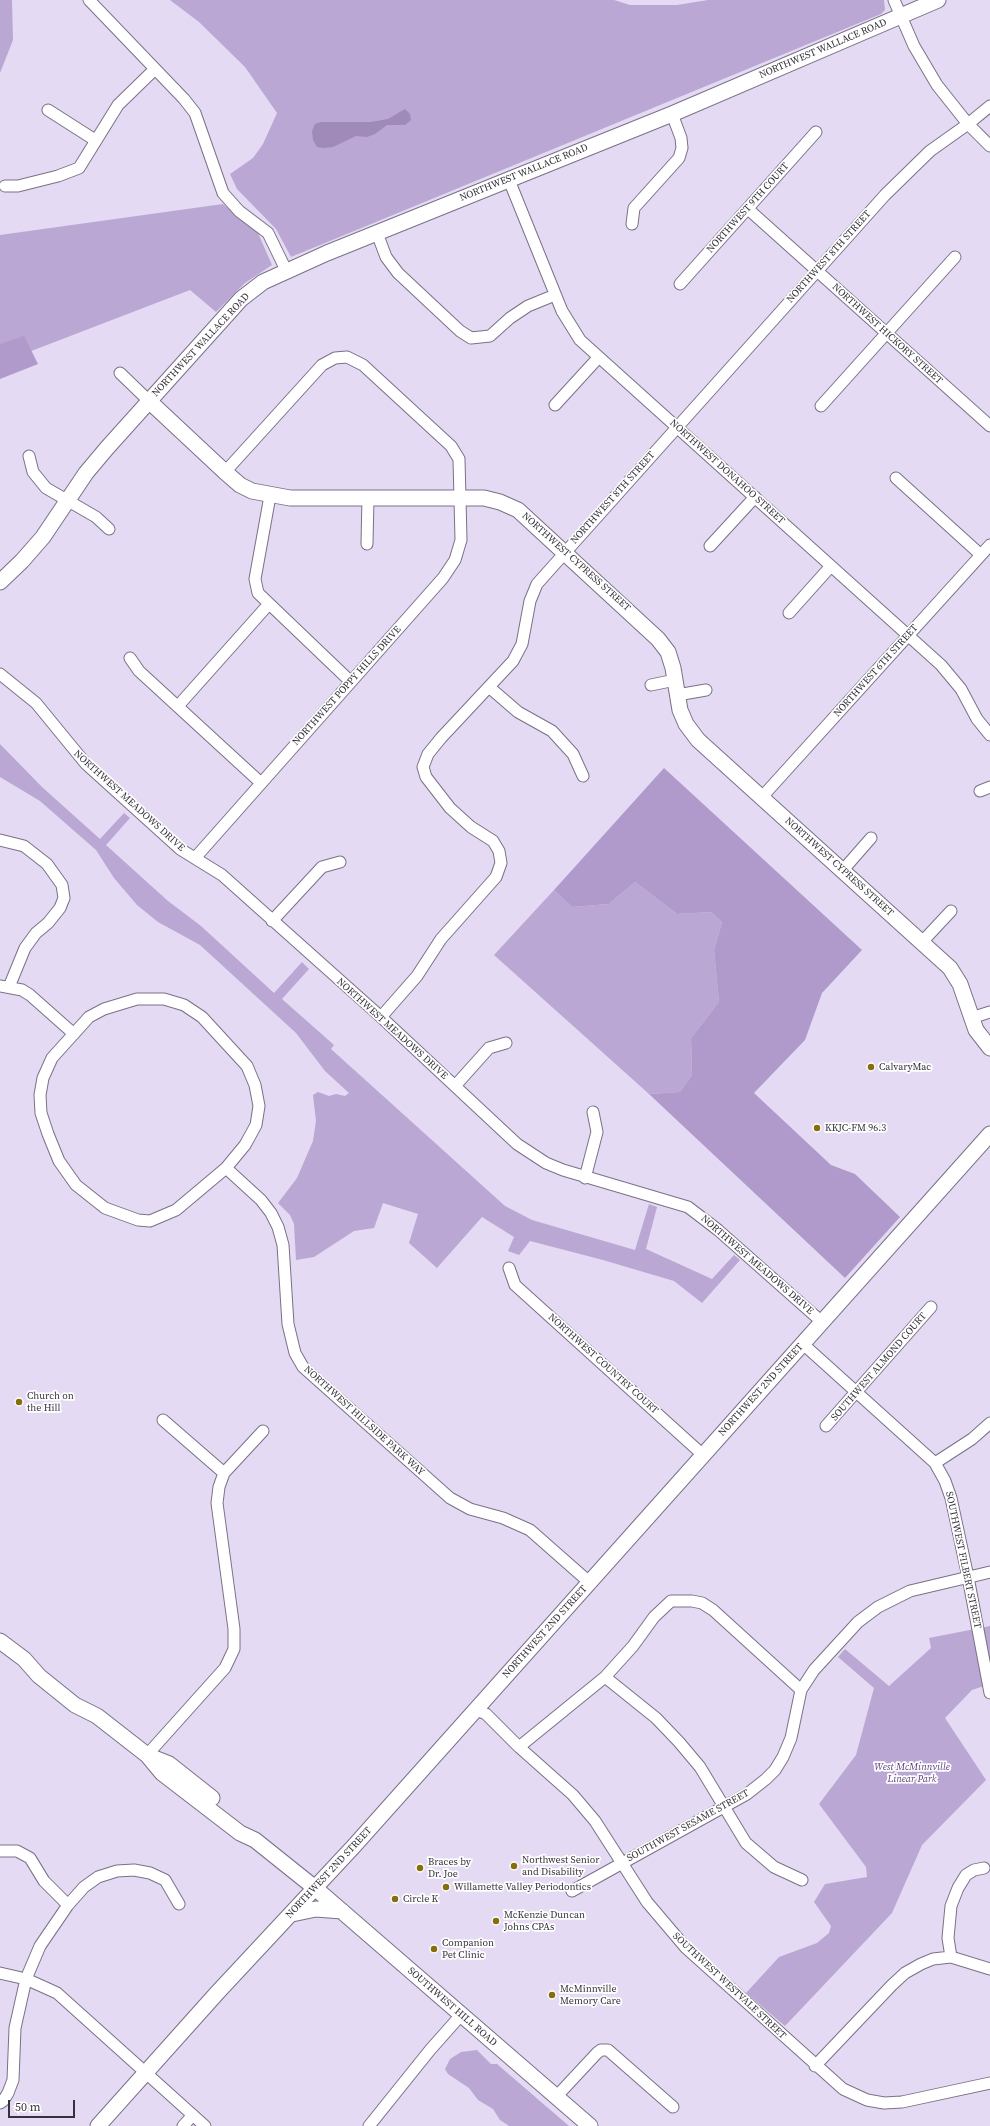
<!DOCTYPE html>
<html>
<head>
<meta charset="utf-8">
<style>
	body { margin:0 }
	#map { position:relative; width:990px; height:2126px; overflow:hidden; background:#e4daf3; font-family:"Source Serif 4",serif }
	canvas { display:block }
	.scale { position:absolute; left:8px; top:2100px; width:67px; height:18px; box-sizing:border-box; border:2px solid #36323c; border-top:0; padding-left:5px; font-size:12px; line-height:14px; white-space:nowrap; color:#36323c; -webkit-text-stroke:3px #fff; paint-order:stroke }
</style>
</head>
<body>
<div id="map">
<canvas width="990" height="2126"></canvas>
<div class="scale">50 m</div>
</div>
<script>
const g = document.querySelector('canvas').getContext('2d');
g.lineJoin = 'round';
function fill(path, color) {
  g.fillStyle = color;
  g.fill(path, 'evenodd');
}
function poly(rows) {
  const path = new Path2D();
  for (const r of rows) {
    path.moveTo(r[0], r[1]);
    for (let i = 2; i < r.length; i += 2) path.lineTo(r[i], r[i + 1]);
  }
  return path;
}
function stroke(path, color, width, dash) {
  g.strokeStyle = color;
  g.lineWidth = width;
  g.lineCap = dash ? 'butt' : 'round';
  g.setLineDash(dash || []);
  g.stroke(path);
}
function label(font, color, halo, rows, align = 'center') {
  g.font = font + ' "Source Serif 4",serif';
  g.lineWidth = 3.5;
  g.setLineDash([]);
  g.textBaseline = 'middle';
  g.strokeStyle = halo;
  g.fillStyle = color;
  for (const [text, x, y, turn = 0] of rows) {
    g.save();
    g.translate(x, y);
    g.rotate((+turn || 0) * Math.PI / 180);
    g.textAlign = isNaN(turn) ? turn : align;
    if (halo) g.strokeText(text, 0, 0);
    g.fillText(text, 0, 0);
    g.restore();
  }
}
fill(poly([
	[0,0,12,0,13,40,0,73],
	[170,0,614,0,630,5,677,5,708,0,884,0,885,10,881,14,291,257,276,229,237,189,230,174,253,158,263,144,277,113,245,67,199,22],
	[223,204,258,233,272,265,245,283,216,312,190,290,0,363,0,235],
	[0,744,42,787,100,839,124,813,130,818,106,845,168,901,201,926,274,993,302,962,309,969,282,999,334,1045,331,1049,505,1206,532,1220,635,1250,649,1204,657,1207,646,1249,712,1279,734,1255,740,1260,702,1303,674,1281,603,1260,530,1241,519,1255,508,1251,514,1237,482,1217,437,1268,409,1243,418,1214,383,1203,374,1228,354,1231,314,1257,296,1260,294,1224,290,1215,278,1203,297,1178,313,1141,316,1121,313,1095,318,1092,329,1096,336,1094,345,1096,349,1093,325,1071,296,1033,200,945,158,922,137,905,114,878,96,850,40,801,0,777],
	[635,882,677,914,711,912,722,922,714,950,719,1002,691,1038,692,1075,680,1092,649,1094,494,955,554,890,572,907,609,904],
	[990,1626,990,1684,972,1690,945,1718,986,1780,922,1845,892,1913,785,2026,746,1993,779,1957,817,1943,829,1933,831,1926,814,1902,825,1884,867,1877,866,1867,819,1804,856,1755,874,1688,838,1657,845,1649,889,1686,931,1648,929,1638],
	[477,2050,491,2064,497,2064,569,2126,509,2126,500,2120,493,2109,478,2100,469,2088,448,2074,445,2069,450,2059,461,2052]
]), '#baa7d3');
fill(poly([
	[24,336,38,364,0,379,0,344],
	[664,768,862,950,822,993,805,1040,754,1093,831,1165,855,1174,900,1217,845,1278,649,1094,680,1092,692,1075,691,1038,719,1002,714,950,722,922,711,912,677,914,635,882,609,904,572,907,554,890]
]), '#af9acb');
fill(poly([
	[405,109,410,114,411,120,405,125,387,125,375,134,367,137,356,136,333,147,324,148,317,147,313,140,312,131,315,124,321,122,371,122,388,119]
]), '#9f8aba');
const street = poly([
	[89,0,184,99,195,113,223,193,239,211,268,233,286,270],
	[894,0,914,46,937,85,968,124,990,146],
	[48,110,95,140],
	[509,180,562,311,580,340,941,665,961,689,977,719,990,735],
	[5,186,18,186,58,176,79,168,118,105,155,69],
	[748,209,990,426],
	[632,224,634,208,679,158,682,148,681,138,672,114],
	[377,233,386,257,398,273,460,331,471,338,490,336,510,318,528,306,555,295],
	[680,284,816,132],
	[120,373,149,401],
	[555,405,598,358],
	[821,406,955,257],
	[29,456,33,472,46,488,96,517,109,529],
	[896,478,981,555],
	[270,496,255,579,258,593,351,682],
	[367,544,368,497],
	[710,546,755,497],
	[789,613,831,566],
	[130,658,139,671,261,783],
	[0,674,36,703,86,764,180,849,222,875,381,1017,517,1144,546,1163,563,1170,688,1207,718,1230,822,1322],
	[651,685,675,680],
	[489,687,518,712,552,731,573,754,583,776],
	[677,695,706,690],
	[178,706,268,605],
	[980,791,990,787],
	[762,797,990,545],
	[0,840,24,846,47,864,62,885,64,898,60,908,48,923,36,933,25,948,9,987],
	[195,858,443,578,455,560,461,540,459,459,451,446,363,365,347,357,335,358,322,365,225,472],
	[843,870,871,838],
	[272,921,322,867,340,862],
	[922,942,951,911],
	[0,986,22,990,30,995,74,1034],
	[137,999,164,999,184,1005,202,1017,247,1066,255,1085,259,1106,256,1125,250,1136,245,1145,226,1168,176,1210,150,1221,138,1220,105,1208,76,1185,59,1161,48,1134,41,1113,40,1095,43,1078,52,1058,89,1017,104,1009,137,999],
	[381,1017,417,976,441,939,496,877,501,863,499,851,493,841,471,827,450,808,426,777,423,767,428,754,441,738,513,661,522,644,530,601,537,584,885,195,930,151,968,124,990,106],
	[971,1018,990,1012],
	[455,1086,489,1048,506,1043],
	[226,1168,261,1200,271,1213,278,1227,283,1245,288,1324,295,1353,303,1367,450,1498,470,1509,503,1518,530,1530,589,1582],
	[585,1178,597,1132,593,1112],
	[509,1268,515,1285,703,1455],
	[803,1344,935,1463,945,1481,951,1498,968,1577,990,1693],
	[163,1420,224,1473],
	[826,1426,931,1307],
	[935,1463,972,1439,990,1423],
	[605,1677,656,1718,679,1742,700,1767,746,1843,774,1867,802,1880],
	[476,1710,486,1714,519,1747,573,1795,595,1821,647,1902,686,1948,843,2089,867,2100,884,2103,902,2102,990,2083],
	[519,1747,605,1677,633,1646,654,1617,671,1601,692,1601,702,1603,713,1610,801,1690],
	[147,1755,225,1668,234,1649,234,1629,217,1503,219,1487,224,1473,263,1431],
	[1,1851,17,1851,30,1858,44,1881,68,1905],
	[572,1891,747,1794,766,1779,775,1770,783,1757,791,1738,801,1690,814,1670,858,1622,878,1607,910,1591,990,1572],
	[951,1957,948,1938,951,1906,958,1888,966,1875,974,1870,984,1868],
	[0,1973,26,1979,57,1993,205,2126],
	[815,2066,892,1985,905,1973,921,1964,933,1959,951,1957,990,1969],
	[556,2097,597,2053,601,2050,608,2050,673,2107],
	[0,2103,3,2101,8,2093,13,2080,15,2028,26,1979,40,1946,68,1905,84,1887,98,1877,117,1871,134,1870,150,1873,165,1880,179,1904],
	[183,2126,193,2115],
	[369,2126,430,2050,461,2015]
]);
const secondary = poly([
	[149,401,225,472,240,485,252,491,290,498,484,498,500,502,518,510,658,639,668,652,673,668,680,710,686,724,698,740,950,968,960,984,976,1030,990,1048],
	[0,582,22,561,43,537,86,473,107,448,241,299,263,282,327,253,672,114,938,0],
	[0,1641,24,1659,39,1676,75,1705,97,1716,147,1755,162,1773,240,1833,255,1840,315,1888,590,2126],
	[149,1756,169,1764,212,1798],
	[292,1914,316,1909,342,1911],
	[98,2126,217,1993,354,1846,990,1134]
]);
stroke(street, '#7a7186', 13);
stroke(secondary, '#7a7186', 17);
stroke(street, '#fff', 11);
stroke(secondary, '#fff', 15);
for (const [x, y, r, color] of [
	[871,1067,4,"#846e0d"],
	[817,1128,4,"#846e0d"],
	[19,1402,4,"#846e0d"],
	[514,1866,4,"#846e0d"],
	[420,1868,4,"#846e0d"],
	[446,1887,4,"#846e0d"],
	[395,1899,4,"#846e0d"],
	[496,1921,4,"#846e0d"],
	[434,1949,4,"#846e0d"],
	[552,1995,4,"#846e0d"]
]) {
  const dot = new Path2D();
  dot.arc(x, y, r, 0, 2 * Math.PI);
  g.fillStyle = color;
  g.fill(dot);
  stroke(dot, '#fff', 1.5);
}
label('10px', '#36323c', '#fff', [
	["NORTHWEST WALLACE ROAD",823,49,-23],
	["NORTHWEST WALLACE ROAD",524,173,-22],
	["NORTHWEST 9TH COURT",748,208,-48],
	["NORTHWEST 8TH STREET",829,257,-48],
	["NORTHWEST HICKORY STREET",887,334,42],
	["NORTHWEST WALLACE ROAD",201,345,-47],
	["NORTHWEST DONAHOO STREET",727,472,42],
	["NORTHWEST 8TH STREET",613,498,-48],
	["NORTHWEST CYPRESS STREET",576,562,42],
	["NORTHWEST 6TH STREET",876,671,-48],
	["NORTHWEST POPPY HILLS DRIVE",347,686,-48],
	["NORTHWEST MEADOWS DRIVE",129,801,42],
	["NORTHWEST CYPRESS STREET",839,867,42],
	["NORTHWEST MEADOWS DRIVE",392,1029,42],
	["NORTHWEST MEADOWS DRIVE",757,1265,41],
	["NORTHWEST COUNTRY COURT",603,1364,42],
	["SOUTHWEST ALMOND COURT",879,1367,-49],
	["NORTHWEST 2ND STREET",761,1390,-48],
	["NORTHWEST HILLSIDE PARK WAY",364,1421,42],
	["SOUTHWEST FILBERT STREET",963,1560,78],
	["NORTHWEST 2ND STREET",545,1632,-48],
	["SOUTHWEST SESAME STREET",688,1826,-29],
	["NORTHWEST 2ND STREET",329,1873,-47],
	["SOUTHWEST WESTVALE STREET",729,1986,43],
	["SOUTHWEST HILL ROAD",452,2007,41]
]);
label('10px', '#36323c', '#fff', [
	["CalvaryMac",879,1067],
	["KKJC-FM 96.3",825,1128],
	["Church on",27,1396],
	["the Hill",27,1408],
	["Northwest Senior",522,1860],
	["and Disability",522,1872],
	["Braces by",428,1862],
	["Dr. Joe",428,1874],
	["Willamette Valley Periodontics",454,1887],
	["Circle K",403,1899],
	["McKenzie Duncan",504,1915],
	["Johns CPAs",504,1927],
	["Companion",442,1943],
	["Pet Clinic",442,1955],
	["McMinnville",560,1989],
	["Memory Care",560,2001]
], 'left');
label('italic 10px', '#604281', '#fff', [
	["West McMinnville",912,1767],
	["Linear Park",912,1779]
]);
</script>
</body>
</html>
